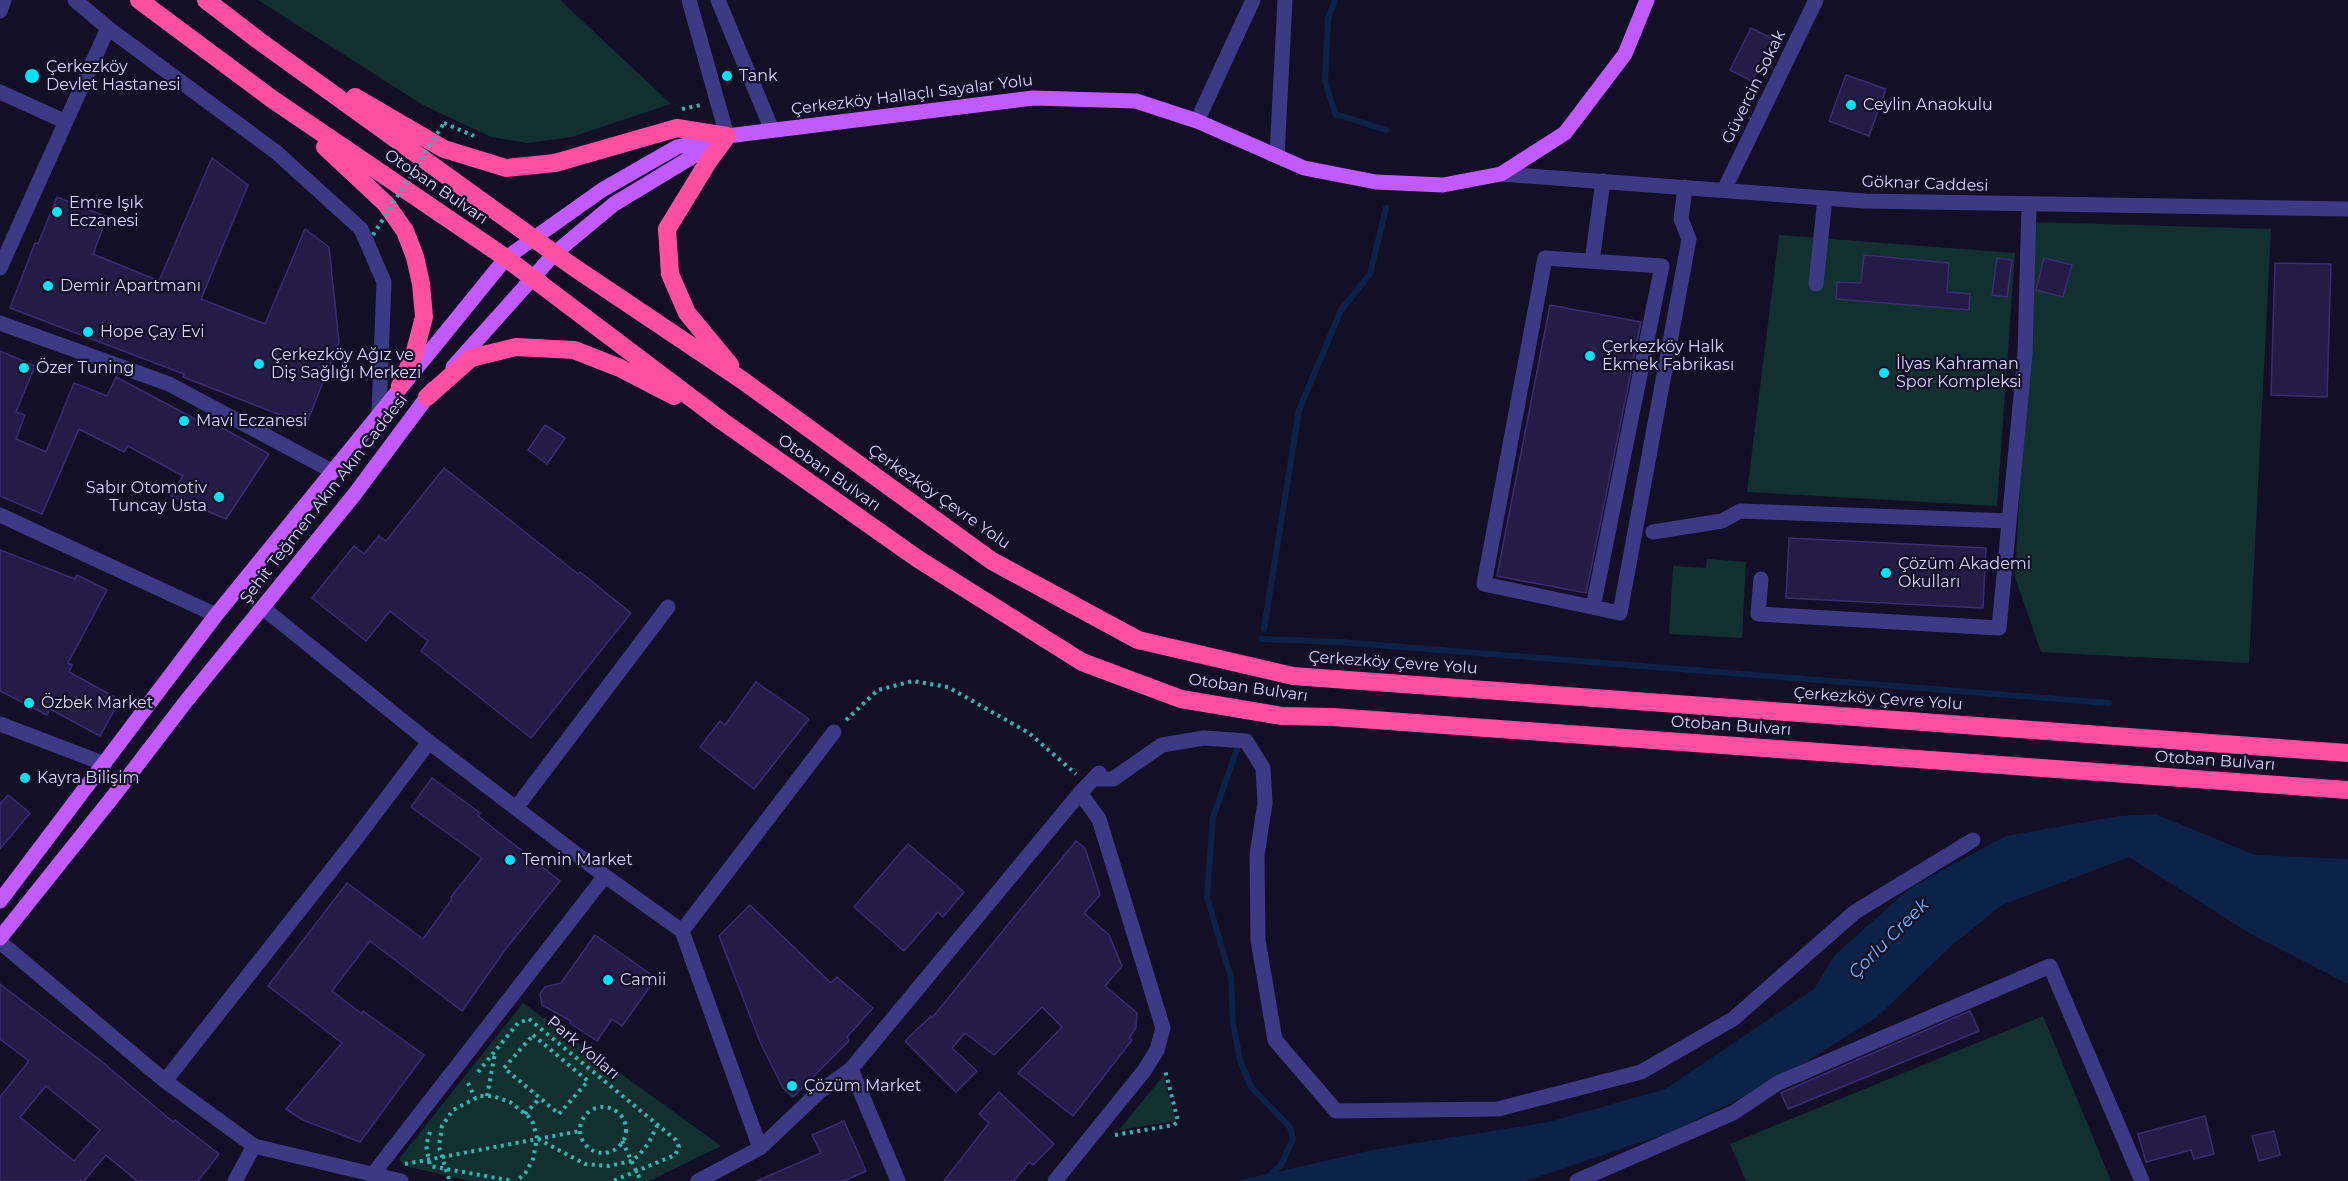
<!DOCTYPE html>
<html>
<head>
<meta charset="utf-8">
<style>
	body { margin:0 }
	canvas { display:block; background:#130f26 }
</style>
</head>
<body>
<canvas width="2348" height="1181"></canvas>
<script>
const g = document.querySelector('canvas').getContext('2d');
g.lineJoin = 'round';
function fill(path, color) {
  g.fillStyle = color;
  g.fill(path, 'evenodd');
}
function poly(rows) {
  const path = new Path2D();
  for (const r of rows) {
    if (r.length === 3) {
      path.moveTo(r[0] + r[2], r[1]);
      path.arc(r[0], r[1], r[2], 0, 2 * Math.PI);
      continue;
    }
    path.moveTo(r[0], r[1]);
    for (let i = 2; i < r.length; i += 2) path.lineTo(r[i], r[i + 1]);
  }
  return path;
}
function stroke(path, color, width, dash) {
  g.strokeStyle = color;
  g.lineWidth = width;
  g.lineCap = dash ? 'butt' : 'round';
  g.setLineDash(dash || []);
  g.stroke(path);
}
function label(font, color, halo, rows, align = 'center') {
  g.font = font + ' Montserrat,sans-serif';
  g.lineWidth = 4.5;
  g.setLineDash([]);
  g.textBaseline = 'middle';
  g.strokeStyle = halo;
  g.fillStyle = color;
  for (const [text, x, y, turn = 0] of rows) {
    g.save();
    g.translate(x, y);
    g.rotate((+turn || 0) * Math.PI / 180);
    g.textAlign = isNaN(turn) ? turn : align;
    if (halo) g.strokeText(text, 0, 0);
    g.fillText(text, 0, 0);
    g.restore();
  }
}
fill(poly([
	[258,0,560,0,671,104,572,137,527,143,491,137,423,105],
	[2034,222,2271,229,2249,663,2041,652,2015,577],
	[1779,235,2015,253,1997,506,1747,492],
	[1707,559,1746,562,1742,638,1669,634,1673,566,1706,568],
	[523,1003,721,1146,649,1181,470,1181,405,1166,399,1159],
	[2043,1016,2111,1181,1746,1181,1730,1144],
	[1163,1076,1176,1121,1119,1130]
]), '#12302f');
fill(poly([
	[2155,814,2255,855,2348,859,2348,984,2251,934,2129,857,2002,905,1951,946,1877,1017,1776,1081,1671,1132,1526,1181,1237,1181,1373,1150,1549,1122,1665,1089,1814,989,1835,955,1911,887,2006,836,2120,816]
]), '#0c2248');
stroke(poly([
	[1335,0,1328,19,1325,80,1335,114,1386,130],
	[1264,629,1299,410,1341,310,1370,274,1386,208],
	[1262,639,1339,642,2109,703],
	[1237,749,1213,817,1207,897,1231,978,1233,1023,1240,1060,1251,1087,1290,1127,1293,1139,1281,1165,1263,1181]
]), '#0c2248', 6);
const building = poly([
	[1751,28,1773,39,1752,81,1730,70,1751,28],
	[1846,75,1886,89,1869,136,1829,121,1846,75],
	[212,158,248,185,201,299,265,324,305,229,329,247,339,342,306,425,183,377,184,374,10,308,35,243,38,244,57,197,107,217,93,254,159,281,212,158],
	[1864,255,1949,263,1947,292,1970,294,1969,310,1836,299,1837,282,1861,283,1864,255],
	[1997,258,2012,260,2007,297,1992,295,1997,258],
	[2044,258,2072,265,2063,297,2036,290,2044,258],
	[2275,263,2331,264,2327,397,2271,395,2275,263],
	[1550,305,1641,322,1586,593,1497,576,1550,305],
	[0,351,35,366,16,412,25,415,16,439,46,452,74,383,107,396,116,377,212,428,215,424,269,454,226,519,171,496,183,476,128,446,124,452,79,429,42,514,0,496,0,351],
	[545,425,565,438,547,464,528,450,545,425],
	[444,468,578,574,580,572,631,613,531,738,421,651,428,641,390,611,366,641,312,598,354,546,364,554,379,536,386,541,444,468],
	[1789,538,1986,548,1983,608,1786,598,1789,538],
	[0,550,75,579,77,575,107,590,68,663,72,665,69,672,120,700,100,736,50,709,47,715,0,691,0,550],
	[756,682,809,719,754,789,700,747,720,721,725,725,756,682],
	[432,778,480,813,478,816,560,881,505,950,462,1011,370,941,332,991,362,1014,363,1011,424,1055,360,1142,303,1120,286,1109,342,1043,268,986,347,883,423,939,452,899,451,897,482,858,411,807,432,778],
	[8,795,30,813,0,849,0,804,8,795],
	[1076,841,1085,848,1100,895,1084,913,1109,935,1122,966,1105,986,1137,1013,1136,1027,1129,1038,1132,1040,1073,1116,1018,1073,1062,1027,1042,1007,994,1055,965,1033,952,1048,977,1071,956,1092,905,1041,931,1016,932,1018,1076,841],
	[908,844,964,892,943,917,938,912,904,951,854,907,908,844],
	[750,905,831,983,837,977,873,1008,847,1037,849,1041,793,1097,783,1088,761,1044,719,936,750,905],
	[595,935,656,978,622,1026,612,1019,597,1041,570,1023,571,1021,542,1005,540,994,545,987,561,983,595,935],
	[0,984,101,1061,173,1122,175,1120,219,1154,198,1181,137,1181,106,1155,84,1181,0,1181,0,1097,29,1061,0,1039,0,984],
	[46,1086,100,1130,74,1161,20,1117,46,1086],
	[1970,1011,1979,1031,1788,1109,1781,1093,1783,1092,1970,1011],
	[999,1092,1054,1144,1033,1165,1029,1162,1014,1181,944,1181,989,1123,979,1114,999,1092],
	[2205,1116,2214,1154,2194,1159,2191,1150,2146,1162,2138,1134,2205,1116],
	[844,1121,866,1171,844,1181,757,1181,821,1153,812,1135,844,1121],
	[2274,1131,2280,1155,2259,1161,2252,1136,2274,1131]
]);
fill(building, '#241b47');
stroke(building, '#3b2d73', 1.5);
stroke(poly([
	[682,109,701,105],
	[444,123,474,136],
	[846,720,878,690,913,681,948,687,1029,733,1076,774],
	[533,1035,588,1081,559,1114,504,1068,533,1035],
	[478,1072,518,1023,529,1019,676,1140,679,1147,675,1155,613,1181],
	[468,1083,475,1098],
	[487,1096,495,1053],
	[603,1130,23],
	[525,1114,540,1098],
	[430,1132,426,1145,430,1166,513,1181],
	[1115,1135,1174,1125,1178,1121,1165,1070],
	[538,1139,585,1164,609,1166,632,1161,639,1155,648,1144,657,1126],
	[622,1141,641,1181],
	[405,1164,580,1131],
	[449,1179,439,1147,442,1126,453,1110,480,1096,493,1096,510,1102,528,1116,533,1123,537,1138,533,1159,525,1174,516,1181]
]), '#2fb8b0', 4, [3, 4.5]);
stroke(poly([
	[75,0,108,28,276,152,361,229,384,282,379,412],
	[689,0,727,136],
	[718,0,772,130],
	[0,11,4,0],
	[0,92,64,121],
	[1197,121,1253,0],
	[1277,156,1285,0],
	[1501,174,1865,201,2348,209],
	[1724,190,1816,0],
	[1592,261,1603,181],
	[0,268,108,28],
	[1816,284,1825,198],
	[0,323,169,384,332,471],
	[0,515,216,615],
	[1653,532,1722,521,1740,511,2009,521],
	[1761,579,1758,614,1999,628,2025,354,2029,205],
	[1593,607,1662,266,1545,258,1484,584,1620,613,1689,239,1681,219,1685,187],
	[263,608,429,742,605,876,682,931,834,732],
	[0,724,105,764],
	[1093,779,1113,779,1162,745,1204,738,1246,741,1263,768,1265,803,1257,855,1258,940,1275,1040,1336,1111,1498,1109,1641,1072,1733,1019,1855,912,1973,840],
	[516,808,668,607],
	[682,931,760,1148,698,1181],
	[0,942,165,1081,254,1146,401,1181],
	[851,1069,898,1181],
	[165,1081,355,840,429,742],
	[760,1148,819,1092,851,1069,1080,793,1099,773],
	[373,1174,605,876],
	[235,1181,254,1146],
	[1055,1181,1144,1071,1157,1050,1163,1028,1099,819,1080,793],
	[1577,1181,1733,1113,1778,1083,2050,966,2142,1181]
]), '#3d3a85', 15);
stroke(poly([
	[453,367,555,253,614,204,715,143],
	[0,901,216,615,506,258,602,190,677,147,727,136,1033,98,1136,101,1197,121,1304,168,1376,182,1443,185,1501,174,1565,133,1625,54,1647,0],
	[0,938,115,794,187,700,354,495,433,389]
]), '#c25bff', 15);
stroke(poly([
	[139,0,272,99,506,258,722,421,918,559,1082,662,1181,699,1282,716,1333,717,2348,790],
	[206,0,258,40,572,266,742,380,992,561,1138,640,1293,676,2348,753],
	[355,97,444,149,506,168,555,163,677,128,727,136,708,162,667,229,670,274,687,313,730,365],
	[325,147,386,204,405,231,415,257,421,284,424,317,414,355,400,386],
	[427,397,471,358,516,347,574,350,620,368,674,396]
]), '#ff4fa3', 18);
stroke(poly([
	[373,235,444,123]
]), '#2fb8b0', 4, [3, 4.5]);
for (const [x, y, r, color] of [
	[32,76,8,"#00e5ff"],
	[727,76,6,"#00e5ff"],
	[1851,105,6,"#00e5ff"],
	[57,212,6,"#00e5ff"],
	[48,286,6,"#00e5ff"],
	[88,332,6,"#00e5ff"],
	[1590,356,6,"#00e5ff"],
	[259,364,6,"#00e5ff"],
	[24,368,6,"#00e5ff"],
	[1884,373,6,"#00e5ff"],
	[184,421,6,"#00e5ff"],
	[219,497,6,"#00e5ff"],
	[1886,573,6,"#00e5ff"],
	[29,703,6,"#00e5ff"],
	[25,778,6,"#00e5ff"],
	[510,860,6,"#00e5ff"],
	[608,980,6,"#00e5ff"],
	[792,1086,6,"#00e5ff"]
]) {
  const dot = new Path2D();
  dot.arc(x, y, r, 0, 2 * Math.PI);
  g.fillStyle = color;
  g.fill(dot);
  stroke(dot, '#130f26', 2);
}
label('16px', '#d9d4ff', '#130f26', [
	["Çerkezköy",46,67],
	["Devlet Hastanesi",46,85],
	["Tank",739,76],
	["Ceylin Anaokulu",1863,105],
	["Emre Işık",69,203],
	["Eczanesi",69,221],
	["Demir Apartmanı",60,286],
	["Hope Çay Evi",100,332],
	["Çerkezköy Halk",1602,347],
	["Ekmek Fabrikası",1602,365],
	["Çerkezköy Ağız ve",271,355],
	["Diş Sağlığı Merkezi",271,373],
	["İlyas Kahraman",1896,364],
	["Spor Kompleksi",1896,382],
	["Özer Tuning",36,368],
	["Mavi Eczanesi",196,421],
	["Sabır Otomotiv",207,488,"right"],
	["Tuncay Usta",207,506,"right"],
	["Çözüm Akademi",1898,564],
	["Okulları",1898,582],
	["Özbek Market",41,703],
	["Kayra Bilişim",37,778],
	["Temin Market",522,860],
	["Camii",620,980],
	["Çözüm Market",804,1086]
], 'left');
label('16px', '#d9d4ff', '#130f26', [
	["Güvercin Sokak",1754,87,-64],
	["Çerkezköy Hallaçlı Sayalar Yolu",912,95,-7],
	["Göknar Caddesi",1925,184,2],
	["Otoban Bulvarı",436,187,34],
	["Otoban Bulvarı",829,473,35],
	["Çerkezköy Çevre Yolu",939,497,35],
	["Şehit Teğmen Akın Akın Caddesi",324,499,-52],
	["Çerkezköy Çevre Yolu",1393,663,4],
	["Otoban Bulvarı",1248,688,8],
	["Çerkezköy Çevre Yolu",1878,699,4],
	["Otoban Bulvarı",1731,726,4],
	["Otoban Bulvarı",2215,761,4],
	["Park Yolları",583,1048,40]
]);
label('italic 18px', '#62b6ff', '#130f26', [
	["Çorlu Creek",1889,939,-45]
]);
</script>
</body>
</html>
